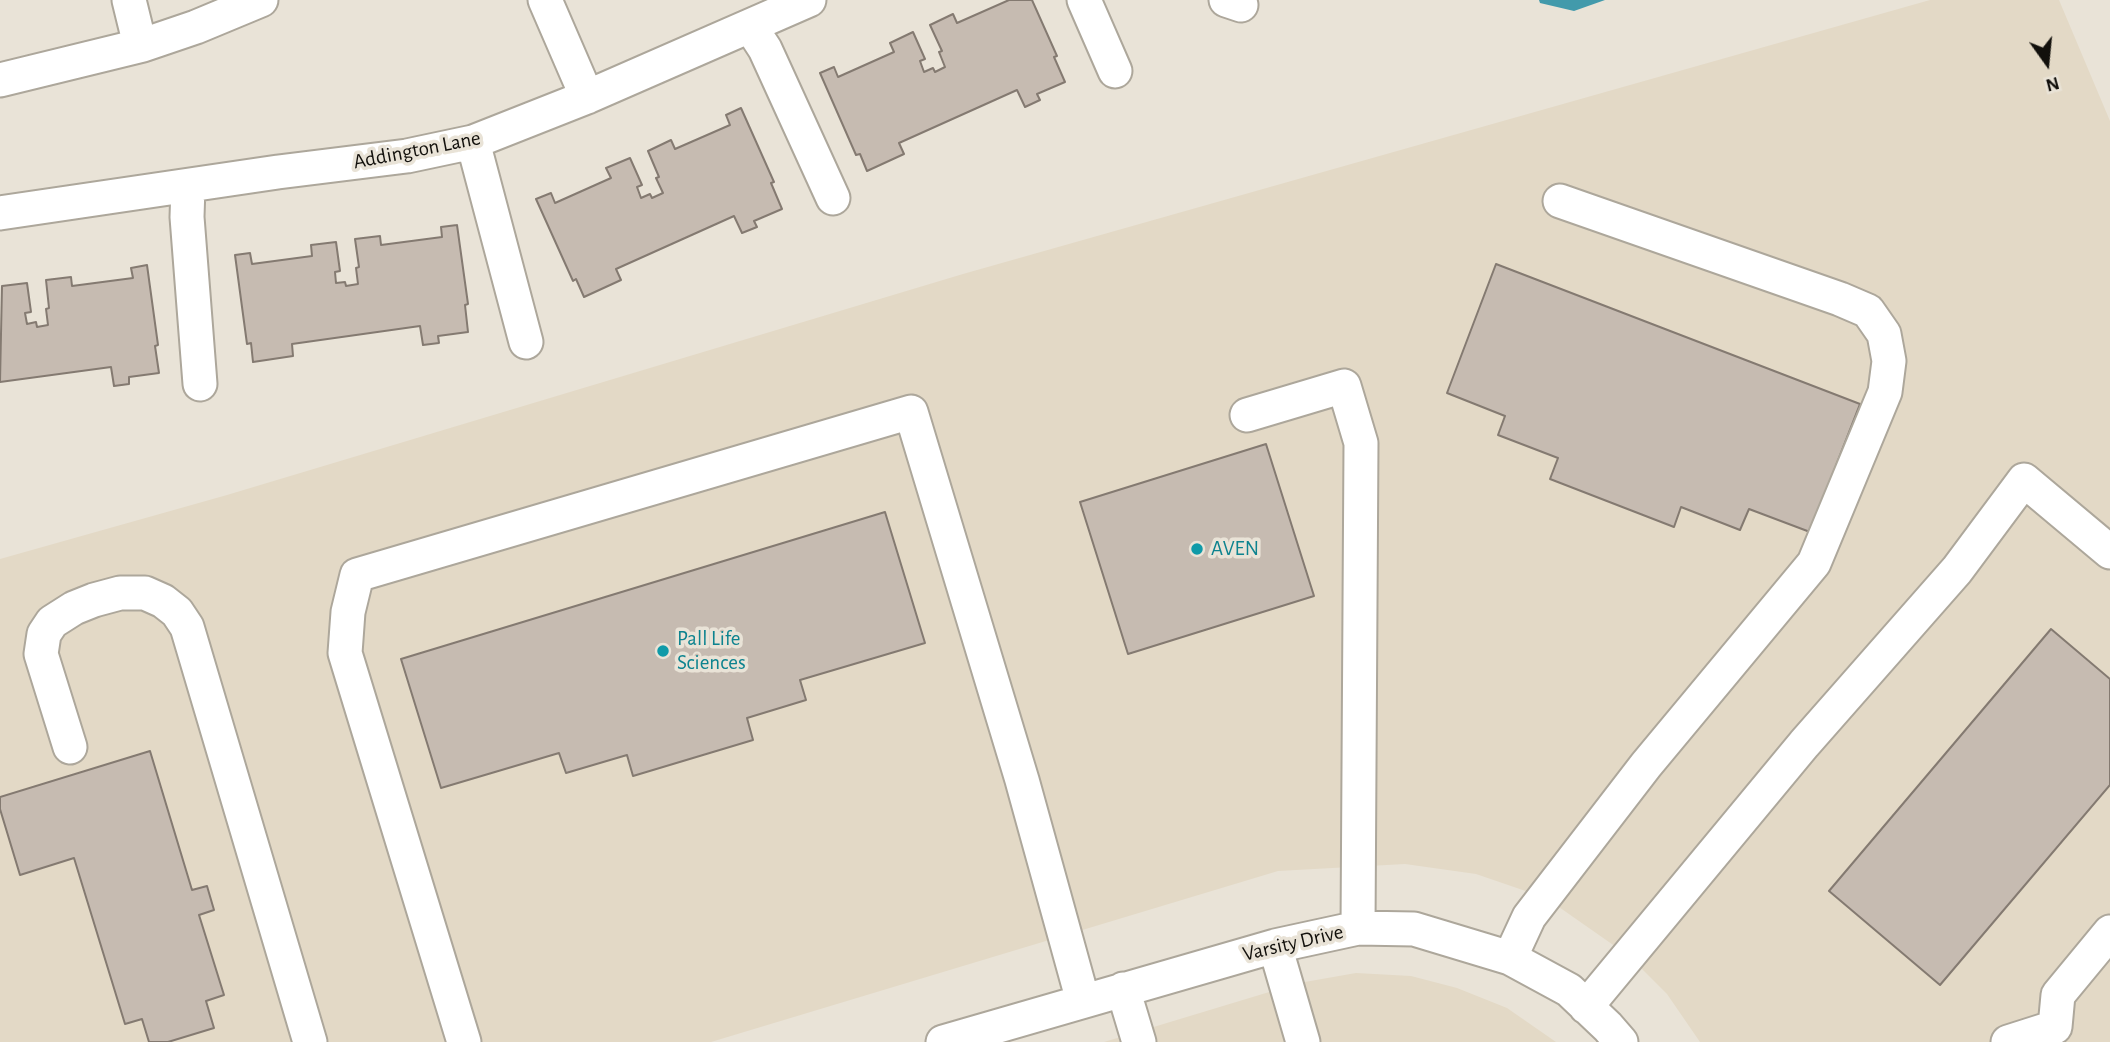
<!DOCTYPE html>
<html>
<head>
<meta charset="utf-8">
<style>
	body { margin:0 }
	#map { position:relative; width:2110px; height:1042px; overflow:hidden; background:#e9e3d7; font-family:"Alegreya Sans",sans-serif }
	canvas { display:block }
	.north { position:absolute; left:2012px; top:28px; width:70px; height:70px; -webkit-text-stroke:5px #e9e3d7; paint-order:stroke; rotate:165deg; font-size:19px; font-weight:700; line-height:28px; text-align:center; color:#12100c }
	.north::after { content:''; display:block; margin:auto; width:24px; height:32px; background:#12100c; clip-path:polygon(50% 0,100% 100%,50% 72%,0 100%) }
</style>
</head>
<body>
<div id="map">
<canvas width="2110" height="1042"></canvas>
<div class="north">N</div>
</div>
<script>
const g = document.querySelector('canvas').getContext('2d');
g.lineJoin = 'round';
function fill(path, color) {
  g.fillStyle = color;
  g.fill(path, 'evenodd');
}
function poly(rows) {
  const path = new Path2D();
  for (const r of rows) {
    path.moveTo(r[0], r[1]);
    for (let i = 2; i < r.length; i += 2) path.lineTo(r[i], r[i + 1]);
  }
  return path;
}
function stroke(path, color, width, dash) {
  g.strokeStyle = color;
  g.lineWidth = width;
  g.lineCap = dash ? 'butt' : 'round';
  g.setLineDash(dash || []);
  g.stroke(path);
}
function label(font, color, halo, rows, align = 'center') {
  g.font = font + ' "Alegreya Sans",sans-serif';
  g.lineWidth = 7;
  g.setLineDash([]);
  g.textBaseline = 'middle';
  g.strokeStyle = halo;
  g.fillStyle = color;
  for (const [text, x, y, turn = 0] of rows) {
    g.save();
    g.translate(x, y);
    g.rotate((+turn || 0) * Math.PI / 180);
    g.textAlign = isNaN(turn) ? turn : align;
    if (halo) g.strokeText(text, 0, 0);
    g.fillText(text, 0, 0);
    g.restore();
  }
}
fill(poly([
	[1930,0,2059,0,2110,121,2110,1042,1700,1042,1667,994,1629,956,1546,898,1476,874,1405,864,1278,871,711,1042,0,1042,0,559,227,495,963,274],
	[1356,973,1411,976,1457,988,1507,1008,1556,1042,1104,1042,1299,983]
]), '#e3d9c6');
fill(poly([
	[1539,0,1605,0,1574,11,1540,3]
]), '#429aab');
const building = poly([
	[1009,0,1032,0,1057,56,1054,57,1065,82,1037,94,1040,100,1025,107,1017,90,899,143,904,154,867,171,860,154,856,155,820,73,834,67,838,77,894,52,890,43,913,32,925,59,920,61,924,72,933,68,935,72,945,67,939,52,942,51,930,25,953,14,957,23,1009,0],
	[741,108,774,182,771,183,782,209,754,221,757,227,742,233,734,216,616,269,621,280,584,297,576,279,573,281,536,199,551,193,555,203,611,178,606,168,630,158,642,185,637,187,641,198,650,194,652,198,663,193,656,178,659,177,648,151,671,140,675,149,730,125,726,115,741,108],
	[457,225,468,304,465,305,468,332,438,336,439,343,423,345,420,326,292,344,293,356,253,362,251,343,247,344,235,255,250,253,252,264,312,256,311,245,336,242,340,271,335,272,336,283,345,282,346,286,358,284,356,268,359,267,355,239,380,236,381,245,442,237,441,227,457,225],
	[1496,264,1860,404,1810,532,1749,509,1740,530,1681,507,1674,527,1550,479,1558,458,1498,435,1505,416,1447,393,1496,264],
	[147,265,158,345,155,346,159,373,129,377,129,384,114,386,111,367,0,382,2,286,27,283,31,312,25,313,27,324,36,322,37,327,48,325,46,309,49,308,46,280,71,277,72,286,133,278,131,268,147,265],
	[1266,444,1314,596,1128,654,1080,502,1266,444],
	[885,512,925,643,800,680,806,700,747,718,753,740,633,776,627,755,566,773,559,753,441,788,401,659,885,512],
	[2051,629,2110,679,2110,785,1940,985,1829,891,2051,629],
	[150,751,192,890,207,886,214,910,199,915,224,995,206,1001,214,1028,168,1042,149,1042,142,1019,125,1024,74,858,20,875,0,809,0,797,150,751]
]);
fill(building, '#c6bbb1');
stroke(building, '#847a71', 2);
const minor = poly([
	[129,0,140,45],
	[545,0,587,97],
	[1084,0,1115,71],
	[1226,0,1241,5],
	[750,26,765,49,833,198],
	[0,80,143,45,196,27,261,0],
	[473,142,526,342],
	[188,187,187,217,200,384],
	[0,213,278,172,407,156,473,142,587,97,809,0],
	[1247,415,1344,386,1361,443,1358,928],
	[70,747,41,654,44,634,52,622,74,608,94,600,120,593,145,593,163,601,177,612,187,627,310,1042],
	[1275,946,1303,1042],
	[1510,958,1529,917,1646,765,1814,563,1885,392,1889,361,1884,334,1868,311,1840,299,1560,201],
	[1123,989,1139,1042],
	[1586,1007,1804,744,1957,570,2024,480,2110,552],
	[464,1042,345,653,348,612,357,575,911,412,1022,780,1083,1001],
	[943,1042,1275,946,1358,928,1414,929,1510,958,1569,990,1608,1027,1621,1042],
	[2008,1042,2055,1027,2058,995,2110,932]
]);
stroke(minor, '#ada79b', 37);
stroke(minor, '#fff', 33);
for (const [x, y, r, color] of [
	[1197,549,7,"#0f9aa8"],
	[663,651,7,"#0f9aa8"]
]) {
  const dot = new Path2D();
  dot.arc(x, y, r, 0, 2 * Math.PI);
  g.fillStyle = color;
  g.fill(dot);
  stroke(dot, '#e9e3d7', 2.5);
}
label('21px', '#12100c', '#e9e3d7', [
	["Addington Lane",417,150,-11],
	["Varsity Drive",1293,943,-13]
]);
label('21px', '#0d838f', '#e9e3d7', [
	["AVEN",1211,549],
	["Pall Life",677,639],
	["Sciences",677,663]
], 'left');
</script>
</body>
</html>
